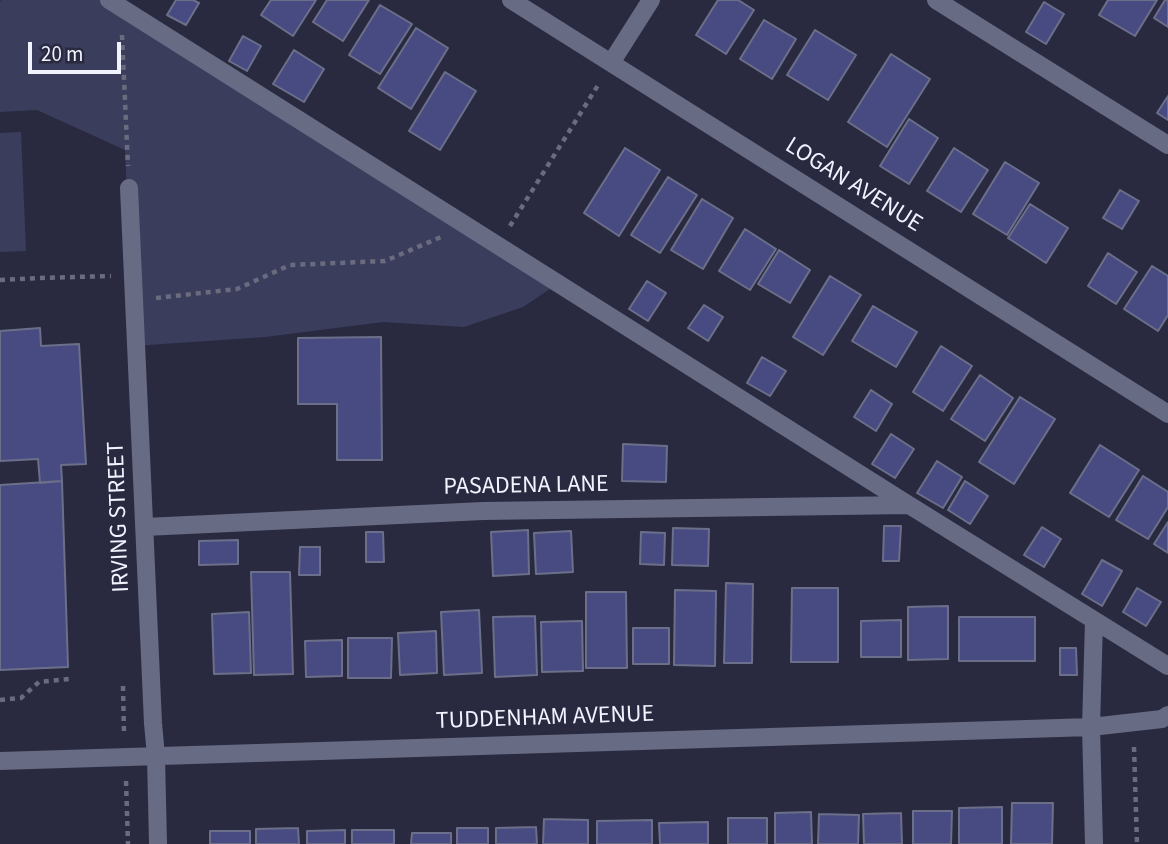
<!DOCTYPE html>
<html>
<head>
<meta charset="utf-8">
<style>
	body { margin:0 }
	#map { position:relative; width:1168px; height:844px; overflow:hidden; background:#292a40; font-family:"Source Sans 3",sans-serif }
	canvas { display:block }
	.scale { position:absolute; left:28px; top:42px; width:93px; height:32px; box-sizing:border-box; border:4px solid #f1f3ff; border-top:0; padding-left:9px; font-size:21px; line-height:24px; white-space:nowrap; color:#f1f3ff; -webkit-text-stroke:5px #292a40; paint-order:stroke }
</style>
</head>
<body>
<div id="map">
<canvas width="1168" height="844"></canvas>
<div class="scale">20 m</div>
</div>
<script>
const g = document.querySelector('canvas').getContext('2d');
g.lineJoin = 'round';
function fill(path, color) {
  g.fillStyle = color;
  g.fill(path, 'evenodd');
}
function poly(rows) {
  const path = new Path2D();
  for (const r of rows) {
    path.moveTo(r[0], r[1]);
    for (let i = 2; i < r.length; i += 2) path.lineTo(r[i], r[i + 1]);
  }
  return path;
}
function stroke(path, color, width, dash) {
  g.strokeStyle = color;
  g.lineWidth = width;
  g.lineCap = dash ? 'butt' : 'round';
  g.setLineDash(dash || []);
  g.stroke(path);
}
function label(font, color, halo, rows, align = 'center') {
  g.font = font + ' "Source Sans 3",sans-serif';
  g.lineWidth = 6;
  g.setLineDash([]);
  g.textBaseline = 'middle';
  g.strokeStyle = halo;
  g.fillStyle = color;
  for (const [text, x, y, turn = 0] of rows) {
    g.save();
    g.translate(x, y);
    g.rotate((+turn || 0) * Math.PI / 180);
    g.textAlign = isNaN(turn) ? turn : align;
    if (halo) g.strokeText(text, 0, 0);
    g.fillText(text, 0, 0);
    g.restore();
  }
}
fill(poly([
	[1,0,106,0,556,285,523,307,464,327,383,322,265,337,134,346,125,150,37,110,0,112,0,2],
	[21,132,26,251,0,252,0,133]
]), '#3b3d5d');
const building = poly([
	[176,0,193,0,199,3,186,25,167,15,176,0],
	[271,0,316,0,293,36,261,15,271,0],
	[327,0,369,0,343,41,313,22,327,0],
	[718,0,738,0,754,10,726,54,696,35,718,0],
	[1108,0,1157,0,1135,36,1099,15,1108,0],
	[1165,0,1168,0,1168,27,1154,18,1165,0],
	[1044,2,1064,14,1046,44,1026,32,1044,2],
	[380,5,412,24,380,74,349,55,380,5],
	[764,20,796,39,772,79,740,59,764,20],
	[416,28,448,48,411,109,378,88,416,28],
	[815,30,856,55,828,100,787,75,815,30],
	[243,36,261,46,247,71,229,61,243,36],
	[294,50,324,69,304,102,273,84,294,50],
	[891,54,930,79,887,147,848,122,891,54],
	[445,72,476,91,440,150,409,131,445,72],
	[1168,96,1168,120,1157,113,1168,96],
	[909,119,938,138,909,184,880,166,909,119],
	[625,148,660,170,619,236,584,213,625,148],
	[954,148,988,170,961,212,927,191,954,148],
	[1005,162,1039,183,1007,235,973,214,1005,162],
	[668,177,697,195,660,253,631,235,668,177],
	[1120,190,1139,201,1122,229,1103,218,1120,190],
	[702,199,733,218,703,269,671,250,702,199],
	[1030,204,1068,228,1046,263,1008,238,1030,204],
	[745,229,776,249,750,290,719,271,745,229],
	[779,250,810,270,790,303,758,284,779,250],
	[1108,253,1137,272,1116,304,1088,286,1108,253],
	[1152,266,1168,276,1168,315,1158,331,1124,309,1152,266],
	[830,276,861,295,823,355,793,337,830,276],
	[647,281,666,293,648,321,629,309,647,281],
	[704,305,723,317,708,341,688,328,704,305],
	[873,306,917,332,896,367,852,341,873,306],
	[40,328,41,346,79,344,86,464,61,465,62,481,40,483,38,459,0,461,0,331,40,328],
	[381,337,382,460,337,460,337,404,298,404,298,338,381,337],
	[941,346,972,366,943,411,913,392,941,346],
	[762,357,786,371,770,396,747,383,762,357],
	[980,375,1013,398,985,441,951,419,980,375],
	[871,390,892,404,876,431,854,417,871,390],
	[1020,397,1055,419,1014,484,979,462,1020,397],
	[891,434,914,449,895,478,872,464,891,434],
	[623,444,667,446,666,482,622,481,623,444],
	[1100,445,1139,470,1109,517,1070,493,1100,445],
	[937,461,962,477,943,508,917,493,937,461],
	[1143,476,1168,492,1168,507,1148,539,1116,520,1143,476],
	[62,481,68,667,0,670,0,485,62,481],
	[965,481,988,496,970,524,948,510,965,481],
	[1168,522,1168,553,1154,544,1168,522],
	[884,526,901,526,899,561,883,561,884,526],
	[1042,527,1061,539,1044,567,1024,555,1042,527],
	[673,528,709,529,708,566,672,565,673,528],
	[528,530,529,574,493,576,491,532,528,530],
	[571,531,573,572,536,574,534,533,571,531],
	[366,532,383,532,384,562,366,562,366,532],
	[641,532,665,533,664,565,640,564,641,532],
	[238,540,238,564,199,565,199,541,238,540],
	[300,547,320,547,320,575,299,575,300,547],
	[1102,560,1122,571,1102,606,1082,594,1102,560],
	[251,572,290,572,293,674,254,675,251,572],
	[726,583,753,584,752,663,724,663,726,583],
	[792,588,838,588,838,662,791,662,792,588],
	[1137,588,1161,602,1146,626,1123,612,1137,588],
	[675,590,716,591,715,666,674,665,675,590],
	[586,592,626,592,627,668,586,668,586,592],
	[948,606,948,659,908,660,908,607,948,606],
	[479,610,482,673,444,675,441,612,479,610],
	[249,612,251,673,214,674,212,614,249,612],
	[535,616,537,675,495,677,493,617,535,616],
	[959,617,1035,617,1035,661,959,661,959,617],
	[901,620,901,657,861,657,861,621,901,620],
	[582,621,583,671,542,672,541,622,582,621],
	[633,628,669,628,669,664,633,664,633,628],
	[436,631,437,673,400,675,398,633,436,631],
	[348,638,392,638,391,678,348,678,348,638],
	[342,640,342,676,306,677,305,641,342,640],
	[1060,648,1076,648,1077,675,1060,675,1060,648],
	[1012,803,1053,803,1052,844,1011,844,1012,803],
	[1002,807,1002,844,959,844,959,808,1002,807],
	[913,811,952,811,951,844,913,844,913,811],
	[811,812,812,844,775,844,775,813,811,812],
	[901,813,902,844,864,844,863,814,901,813],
	[819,814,859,815,858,844,818,844,819,814],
	[728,818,767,818,767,844,728,844,728,818],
	[544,819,588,820,588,844,543,844,544,819],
	[652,820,652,844,597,844,597,821,652,820],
	[708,822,708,844,660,844,659,823,708,822],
	[536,827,537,844,496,844,496,828,536,827],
	[298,828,299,844,256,844,256,829,298,828],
	[457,828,488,828,488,844,457,844,457,828],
	[345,830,345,844,307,844,307,831,345,830],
	[352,830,394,830,394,844,352,844,352,830],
	[210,831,250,831,250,844,210,844,210,831],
	[412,833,451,833,451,844,411,844,412,833]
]);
fill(building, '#484b81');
stroke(building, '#6c6f89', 2);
stroke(poly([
	[122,35,128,166],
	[510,226,600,82],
	[0,280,39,278,111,276],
	[156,298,237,289,290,265,385,261,441,237],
	[123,686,124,734],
	[0,700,21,698,39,682,69,679],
	[1134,747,1137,844],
	[126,781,128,844]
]), '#6a6b7e', 4.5, [5, 5]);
stroke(poly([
	[109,0,909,505,1168,666],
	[511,0,1168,414],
	[936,0,1168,145],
	[611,63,651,0],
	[129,188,153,723,156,756,158,844],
	[145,527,483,511,909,505],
	[1094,621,1091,727,1094,844],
	[0,761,1091,727,1162,719,1168,715]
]), '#686b84', 18);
label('24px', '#f1f3ff', '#292a40', [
	["LOGAN AVENUE",853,186,32],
	["PASADENA LANE",526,487,-1],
	["IRVING STREET",120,517,-92],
	["TUDDENHAM AVENUE",545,719,-2]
]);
</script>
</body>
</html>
